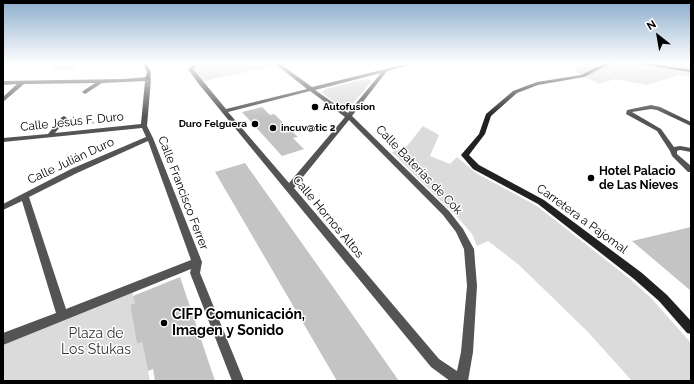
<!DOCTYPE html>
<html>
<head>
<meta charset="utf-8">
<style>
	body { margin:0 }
	#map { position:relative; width:694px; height:384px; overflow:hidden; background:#fff; font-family:Raleway,sans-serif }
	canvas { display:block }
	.frame { position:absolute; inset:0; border:4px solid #000; pointer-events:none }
	.north { position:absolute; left:638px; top:16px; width:40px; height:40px; -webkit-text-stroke:3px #fff; paint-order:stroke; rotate:329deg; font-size:11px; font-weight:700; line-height:16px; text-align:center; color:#000 }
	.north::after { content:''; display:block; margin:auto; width:14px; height:18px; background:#000; clip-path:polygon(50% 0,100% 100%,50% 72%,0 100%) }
</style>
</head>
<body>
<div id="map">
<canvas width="694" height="384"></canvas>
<div class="frame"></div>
<div class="north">N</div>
</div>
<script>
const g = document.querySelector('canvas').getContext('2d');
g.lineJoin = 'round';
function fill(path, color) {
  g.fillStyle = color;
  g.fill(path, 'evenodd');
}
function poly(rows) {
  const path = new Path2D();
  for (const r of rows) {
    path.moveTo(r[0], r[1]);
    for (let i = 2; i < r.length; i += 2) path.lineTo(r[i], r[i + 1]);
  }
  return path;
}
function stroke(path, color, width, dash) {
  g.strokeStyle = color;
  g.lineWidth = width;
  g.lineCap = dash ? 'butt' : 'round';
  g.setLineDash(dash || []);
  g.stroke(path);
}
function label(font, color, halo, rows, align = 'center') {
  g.font = font + ' Raleway,sans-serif';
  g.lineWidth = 3;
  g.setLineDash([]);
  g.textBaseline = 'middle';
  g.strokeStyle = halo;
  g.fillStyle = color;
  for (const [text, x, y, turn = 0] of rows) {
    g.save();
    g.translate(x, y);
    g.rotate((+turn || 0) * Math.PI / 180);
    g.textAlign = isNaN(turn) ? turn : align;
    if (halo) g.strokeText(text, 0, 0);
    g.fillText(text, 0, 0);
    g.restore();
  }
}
fill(poly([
	[59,63,78,63,73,70,52,71],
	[198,63,276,63,279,65,200,82,190,69],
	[586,63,691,63,691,77,678,75,647,85,615,79,599,84,574,71],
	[365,79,370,79,371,82,349,108,341,108,323,93,322,92,326,89],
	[423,126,439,135,430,156,450,164,457,157,476,173,537,206,630,279,652,299,691,343,691,381,632,381,587,331,519,265,488,241,477,246,472,234,460,220,392,152,407,146],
	[131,288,135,303,130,305,137,344,142,342,150,381,3,381,3,339]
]), '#dbdbdb');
fill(poly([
	[262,107,270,115,274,114,298,137,293,138,304,149,282,156,242,112],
	[245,163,333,287,399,381,337,381,215,172],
	[691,227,691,291,632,241],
	[180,277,215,381,155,381,153,369,148,371,142,342,137,344,130,305,135,303,133,296]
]), '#c4c4c4');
fill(poly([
	[195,63,200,63,193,69,226,109,307,89,274,63,279,63,312,87,410,63,417,63,387,71,352,116,449,211,463,229,474,249,477,286,473,352,468,381,450,381,431,367,198,83,188,69,195,63],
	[381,73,348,113,315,90,381,73],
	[310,91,345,117,289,183,228,112,310,91],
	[349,120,443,215,456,232,464,249,467,286,461,352,457,371,439,359,294,188,349,120],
	[148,77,151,79,147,126,153,138,202,262,200,273,244,381,232,381,190,273,191,269,3,345,3,333,56,313,22,201,3,210,3,204,71,169,146,137,142,128,3,142,3,138,48,134,62,117,64,116,67,118,55,133,141,124,145,81,102,83,85,94,82,92,83,91,95,83,24,84,3,102,3,97,17,84,3,85,3,81,123,79,148,77],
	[148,141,191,260,66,309,29,197,77,173,148,141],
	[651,105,660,107,691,122,691,126,657,110,651,109,632,112,661,129,674,147,680,146,691,148,691,152,680,150,677,151,677,154,691,166,691,172,688,172,672,156,670,151,657,131,626,114,627,110,651,105]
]), '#545454');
fill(poly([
	[142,63,146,63,151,72,150,80,145,79,147,72,142,63],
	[605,63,617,63,608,65,584,77,538,85,517,93,491,116,485,134,469,155,479,165,544,200,642,273,667,295,691,321,691,334,687,333,659,301,634,279,538,204,473,169,461,155,479,134,486,114,513,91,537,82,581,75,605,63],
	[635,63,646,63,691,70,691,72,637,64,635,63]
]), '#212121');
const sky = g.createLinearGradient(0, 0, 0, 117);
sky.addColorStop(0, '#8cadcc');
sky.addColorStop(0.54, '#fff');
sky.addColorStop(1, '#ffffff00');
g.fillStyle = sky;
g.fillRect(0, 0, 694, 117);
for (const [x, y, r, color] of [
	[315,107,4,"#000"],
	[255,124,4,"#000"],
	[273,128,4,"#000"],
	[591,178,4,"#000"],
	[164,323,4,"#000"]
]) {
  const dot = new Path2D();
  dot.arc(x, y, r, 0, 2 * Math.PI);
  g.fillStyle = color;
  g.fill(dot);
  stroke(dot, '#fff', 1.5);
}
label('bold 10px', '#000', '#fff', [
	["Autofusion",323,107],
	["Duro Felguera",247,124,"right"],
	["incuv@tic 2",281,128]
], 'left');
label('12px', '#000', '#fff', [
	["Calle Jesús F. Duro",72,122,-6],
	["Calle Julián Duro",71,161,-25],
	["Calle Baterías de Cok",419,170,46],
	["Calle Francisco Ferrer",183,193,69],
	["Calle Hornos Altos",328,217,50],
	["Carretera a Pajomal",582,219,36]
]);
label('bold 12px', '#000', '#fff', [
	["Hotel Palacio",599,171],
	["de Las Nieves",599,185]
], 'left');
label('bold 14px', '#000', '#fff', [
	["CIFP Comunicación,",172,315],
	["Imagen y Sonido",172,331]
], 'left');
label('14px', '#323232', '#fff', [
	["Plaza de",96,334],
	["Los Stukas",96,350]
]);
</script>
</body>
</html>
